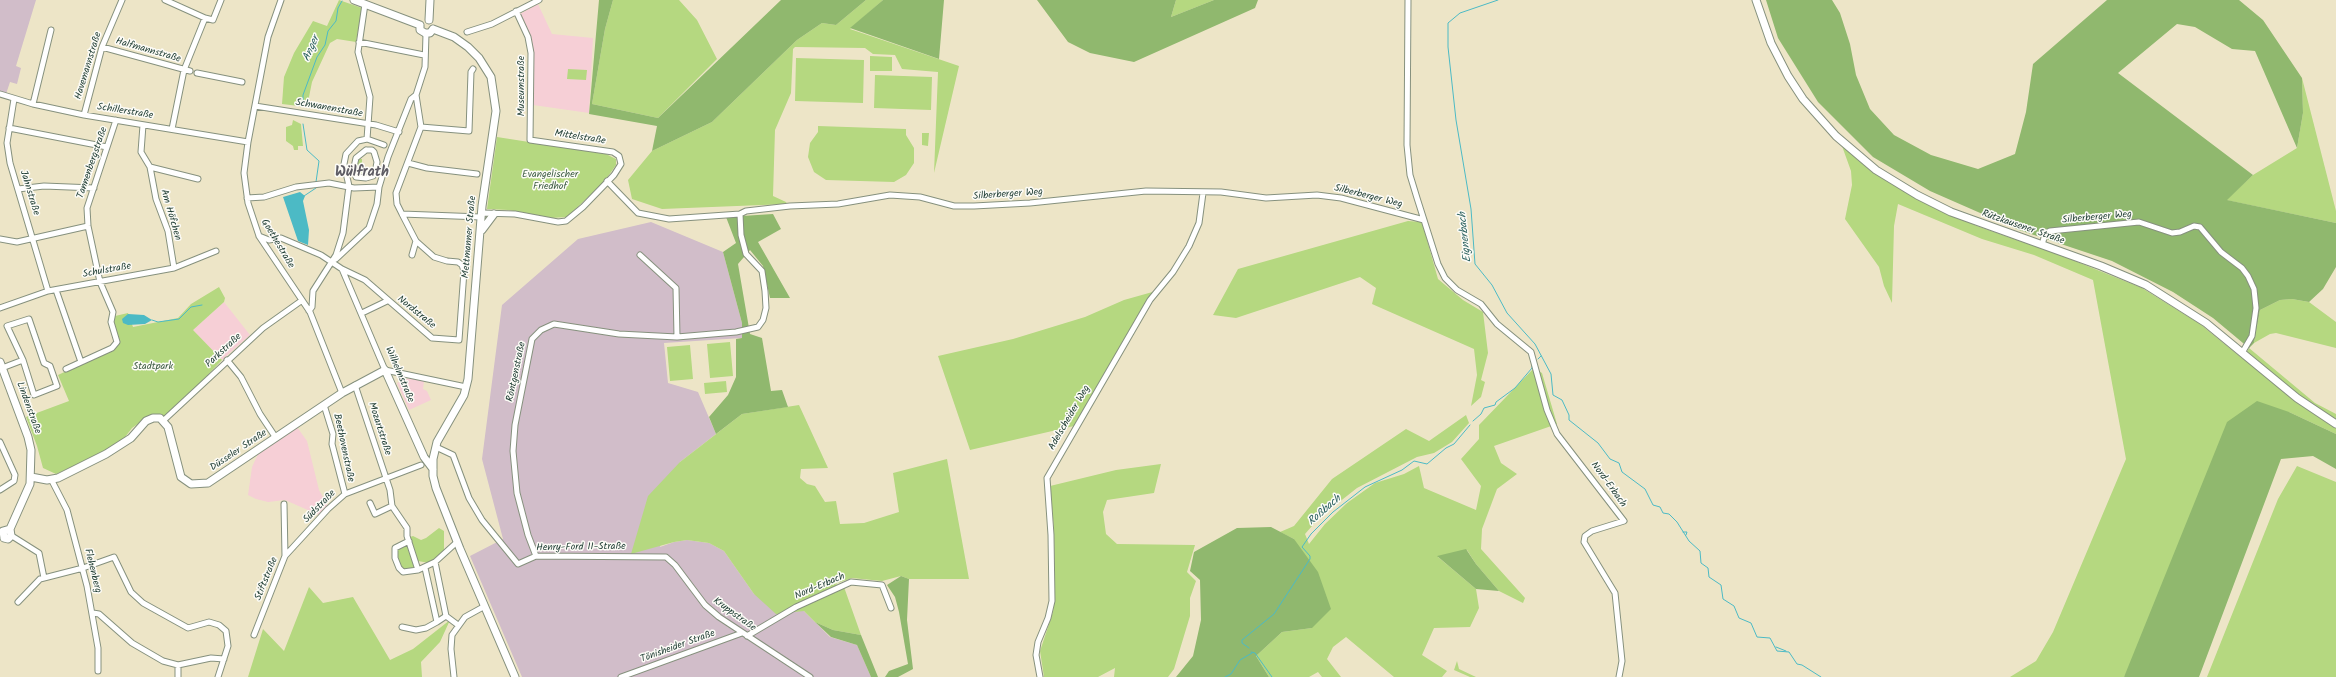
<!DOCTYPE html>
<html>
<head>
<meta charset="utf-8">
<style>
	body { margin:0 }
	canvas { display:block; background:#ede5c7 }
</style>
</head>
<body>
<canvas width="2336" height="677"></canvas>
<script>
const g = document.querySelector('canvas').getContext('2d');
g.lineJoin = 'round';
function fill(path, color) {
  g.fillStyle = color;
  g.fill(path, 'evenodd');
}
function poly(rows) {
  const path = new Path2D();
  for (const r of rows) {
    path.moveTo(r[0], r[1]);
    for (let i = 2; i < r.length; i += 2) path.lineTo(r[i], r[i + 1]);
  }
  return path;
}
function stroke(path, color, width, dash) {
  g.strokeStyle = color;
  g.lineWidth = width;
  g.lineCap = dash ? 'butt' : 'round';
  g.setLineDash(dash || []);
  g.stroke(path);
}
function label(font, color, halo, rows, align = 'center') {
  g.font = font + ' Kalam,sans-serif';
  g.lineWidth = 3;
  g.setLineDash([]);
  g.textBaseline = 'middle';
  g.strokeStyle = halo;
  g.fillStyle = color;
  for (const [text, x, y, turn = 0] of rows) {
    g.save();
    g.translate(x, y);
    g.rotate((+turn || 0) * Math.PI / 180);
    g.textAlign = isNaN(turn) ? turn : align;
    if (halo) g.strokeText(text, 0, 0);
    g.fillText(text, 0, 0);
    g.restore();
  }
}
fill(poly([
	[538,4,552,34,593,38,589,113,533,105,533,60,531,42,520,14],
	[224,302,250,335,222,360,193,330],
	[409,378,424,381,423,389,427,391,431,400,409,410,397,383],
	[297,427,307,441,319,490,328,506,319,515,285,500,268,502,256,499,248,495,252,467,259,452]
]), '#f6cfd6');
fill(poly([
	[0,0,36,0,16,66,21,68,17,84,10,82,6,94,0,91],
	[651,222,723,252,742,323,742,338,664,343,668,383,698,392,716,434,680,462,660,547,674,542,687,540,709,543,724,551,754,594,804,611,830,637,857,645,871,677,522,677,470,556,503,539,482,459,502,305,578,239]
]), '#d1bdc9');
fill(poly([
	[339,0,362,8,356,42,337,39,330,43,312,82,307,107,282,104,284,77,294,53,313,21,327,26],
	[613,0,679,0,697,20,717,59,658,118,592,104,605,29],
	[866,0,883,0,850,29,959,66,934,173,938,72,902,69,895,55,873,54,865,48,795,47,793,49,791,93,775,130,773,196,786,202,787,204,662,209,632,199,628,180,652,151,712,122,797,40,822,23,836,25],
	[1176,0,1214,0,1171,17],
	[870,56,892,57,892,71,870,71],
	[796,58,864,60,863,103,795,101],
	[568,69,587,70,586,80,567,79],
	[875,75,932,77,931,110,874,108],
	[2302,78,2336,211,2336,223,2226,200,2253,175,2297,148,2303,113],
	[293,120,301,124,303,146,298,146,298,150,294,150,293,146,286,141,286,127,292,125],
	[818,126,906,129,906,135,914,148,914,163,906,175,894,182,826,180,814,172,808,157,810,143,818,132],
	[922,133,929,133,928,146,922,145],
	[497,137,606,154,616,159,616,165,604,182,567,217,551,218,508,210,487,209],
	[1842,146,1882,178,1925,202,1977,226,2065,257,2142,288,2200,324,2243,359,2249,348,2315,403,2336,414,2336,434,2289,412,2124,677,2010,677,2036,661,2053,632,2126,459,2093,280,2034,255,1982,239,1898,204,1894,226,1892,303,1884,286,1879,267,1845,219,1852,185,1851,171],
	[357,159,362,159,362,166,366,167,368,172,357,174],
	[1408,221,1422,222,1438,279,1463,300,1483,312,1488,353,1481,380,1485,382,1481,397,1471,406,1477,375,1474,349,1372,304,1376,288,1360,277,1236,318,1213,315,1238,269],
	[219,287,225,298,224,302,193,330,222,360,199,384,165,416,152,414,132,428,122,441,103,453,56,474,43,468,37,446,26,417,69,401,58,375,113,349,118,341,113,323,115,316,128,313,133,327,178,318,191,304],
	[1156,291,1074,426,970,450,938,356,1013,339,1085,317,1124,300],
	[2292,299,2309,302,2336,322,2336,348,2276,333,2270,334,2254,343,2260,310,2280,300],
	[730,342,733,376,710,378,707,344],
	[690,345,693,379,670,381,667,347],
	[1534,368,1542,373,1557,424,1494,446,1501,463,1517,474,1497,489,1482,529,1481,549,1525,598,1523,603,1499,591,1476,564,1467,550,1438,557,1476,589,1479,608,1470,627,1434,628,1422,655,1447,671,1442,677,1394,677,1346,637,1333,647,1327,659,1341,677,1322,677,1318,672,1309,677,1269,677,1256,656,1282,632,1312,628,1294,539,1280,532,1294,526,1332,479,1406,429,1429,441,1466,415,1469,423,1452,442,1434,453,1417,457,1357,488,1319,518,1305,534,1309,544,1325,524,1347,503,1375,483,1404,474,1419,466,1424,488,1476,510,1481,486,1461,459,1479,439,1479,425],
	[726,381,727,392,705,394,704,383],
	[799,405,828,468,801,469,800,478,807,484,815,486,825,502,836,501,840,524,864,523,899,512,893,473,947,459,969,579,909,579,901,576,882,581,852,578,835,584,844,587,861,635,833,630,815,622,804,611,776,614,754,594,724,551,709,543,687,540,674,542,631,554,648,496,680,462,742,414],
	[1161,464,1154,493,1107,500,1103,512,1106,534,1117,544,1195,545,1187,572,1196,581,1190,598,1190,616,1174,669,1168,677,1114,677,1115,668,1098,677,1044,677,1040,651,1053,612,1055,596,1054,529,1050,486,1116,470],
	[2297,466,2336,482,2336,677,2207,677,2278,499],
	[439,528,444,531,444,551,429,563,418,561,410,537,413,536,421,540,426,538],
	[407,545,410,546,415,570,404,570,399,563,397,549],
	[309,587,323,603,353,597,390,660,413,649,450,620,440,642,421,662,422,677,248,677,263,629,284,651],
	[1457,661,1459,669,1476,677,1470,677,1454,670]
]), '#b5d880');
fill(poly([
	[599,0,613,0,605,29,592,104,658,118,781,0,866,0,836,25,822,23,797,40,712,122,652,151,657,126,589,114],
	[883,0,944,0,939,59,850,28],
	[1037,0,1176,0,1171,17,1214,0,1258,0,1255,8,1134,62,1090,53,1068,42],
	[1766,0,1832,0,1840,13,1850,44,1856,75,1870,109,1894,135,1931,155,1978,169,2015,154,2026,112,2033,64,2107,0,2239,0,2263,20,2302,78,2303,113,2297,148,2255,51,2232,49,2195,27,2177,24,2118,73,2253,175,2227,200,2336,223,2336,267,2323,289,2309,302,2292,299,2280,300,2260,310,2254,343,2249,348,2213,318,2173,292,2112,261,2019,230,1930,191,1873,157,1818,102,1778,38],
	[773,214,781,229,758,242,790,298,770,298,763,266,750,250,738,264,750,334,762,338,771,391,782,390,788,407,742,414,716,434,709,417,728,395,736,377,736,339,742,338,742,323,723,252,736,243,726,217],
	[2257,401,2289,412,2336,434,2336,469,2313,456,2281,459,2199,677,2124,677,2227,422],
	[1271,527,1294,539,1318,572,1331,609,1312,628,1282,632,1256,656,1269,677,1176,677,1193,656,1201,620,1200,580,1190,571,1194,552,1237,528],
	[1466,549,1476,564,1499,591,1476,589,1437,556],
	[901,576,909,579,907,620,913,669,898,677,885,677,889,671,908,664,899,612,895,597,887,585],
	[815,622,833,630,861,635,878,677,871,677,857,645,831,637]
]), '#90b86e');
fill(poly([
	[300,192,305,196,303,201,309,230,308,245,298,241,283,197],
	[128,314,144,315,152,320,145,324,128,325,123,323,122,319]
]), '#4cbac5');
stroke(poly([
	[1498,0,1460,13,1448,23,1448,47,1456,120,1471,209,1475,264,1492,285,1507,313,1535,344,1551,374,1553,395,1562,400,1569,415,1569,420,1598,443,1610,459,1619,463,1622,472,1645,489,1653,505,1660,507,1663,513,1669,514,1677,522,1689,541,1700,551,1701,563,1708,568,1709,577,1721,585,1723,599,1734,606,1739,618,1751,623,1757,637,1770,638,1777,651,1789,652,1797,664,1802,665,1821,677],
	[303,106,303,95,317,57,325,45,328,31,336,21,338,8,342,1],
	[303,124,307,150,319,161,316,182],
	[304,196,316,188],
	[152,320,158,322,179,319,191,307,202,305],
	[1538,359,1541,356],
	[1473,421,1481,414,1484,408,1495,405,1496,402,1515,388,1532,368,1532,364],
	[1683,532,1687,532,1686,535],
	[1776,647,1786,651],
	[1249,648,1242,643,1242,640,1274,614,1310,559,1310,556,1302,547,1311,534,1333,512,1365,487,1402,470,1414,461,1427,464,1446,448,1454,444,1470,425],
	[1251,652,1255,653,1272,677],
	[1225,677,1231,674,1240,660,1252,653]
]), '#4cbac5', 1);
const street = poly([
	[165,0,205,18],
	[281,0,268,37,248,142,244,173,248,203,259,236,310,312,342,393],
	[1408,0,1407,145,1410,175,1417,198,1438,264,1445,278,1457,290,1481,304,1497,324,1531,352,1547,410,1557,434,1624,521,1592,531,1585,536,1584,542,1615,593,1622,661,1619,677],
	[365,4,358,52,370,97,367,139],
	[467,32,492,24,539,0],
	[426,34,425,67,416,95,421,127,396,193,397,204,402,214,481,217],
	[359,42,424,55],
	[102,47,190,71],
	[197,73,242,82],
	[0,94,33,104,84,115,248,142],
	[14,99,7,143,10,163,48,291],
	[33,104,51,30],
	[255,106,376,125,399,132],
	[84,115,102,47,122,0],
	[143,125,141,152,150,167,156,199,168,231,174,268],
	[421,127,469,131,471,72,473,69],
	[9,128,107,147],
	[172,129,184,70,205,18,213,20,221,0],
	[366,150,372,150,374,152,377,162,375,173,373,176,366,178,356,177,354,167,356,158,366,150],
	[408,163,427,168,477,174],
	[150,167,198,179],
	[607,181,638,213,669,219,740,214,746,211,790,206,838,204,890,195,920,197,954,206,974,206,1030,203,1146,191,1221,192,1266,198,1317,195,1341,198,1424,220],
	[18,189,44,186,94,188],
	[247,198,264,197,296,187,329,183,354,188,379,187],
	[482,213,515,214,558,222,566,221,583,207,614,175,621,164,619,156,613,152,530,140,531,53,528,37,516,11],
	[259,236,269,240,281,238,321,255,342,269,385,370,466,387],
	[0,239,17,242,88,226],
	[2042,245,2045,234,2050,231,2139,222,2172,233,2180,232,2194,226,2200,227,2221,252,2242,268,2248,276,2254,289,2256,308,2252,336,2242,353],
	[412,255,416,241],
	[640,255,676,288,677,337],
	[336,259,369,228,377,204,379,187,388,157,411,99,416,95],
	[342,269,365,280,432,338,459,340,464,271,462,265,458,262,447,261,434,257,416,241,402,214],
	[56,290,81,362],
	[0,308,48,291,174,268,216,251],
	[309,311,312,307,313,291,336,255,343,233,349,186,344,164,346,154,358,141,367,139,384,145],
	[362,313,387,301],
	[227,360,241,377,260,414,276,438],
	[2,368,23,360,34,395,57,386,50,366,44,363,29,319,7,326,23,360],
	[66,369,112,348,117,342,111,322,113,312,100,282,88,226,87,208,116,120],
	[355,385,390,490,392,506,407,528,407,536,418,570,435,562,457,542],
	[324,405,333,434,332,444,345,494],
	[164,420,263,328,301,301],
	[0,442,15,475,14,481,0,490],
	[436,447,453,455,469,498,482,520,518,564,536,556,666,557,675,565,705,605,719,617,810,677],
	[51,479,67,510,87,586,98,648,98,671],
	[370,503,375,514,392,506],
	[12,536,39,553,44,578,83,568,114,557,131,592,143,603,188,628,209,622,219,625,226,631,228,646,218,677],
	[409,541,395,548,395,558,399,568,403,572,418,570],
	[285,556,328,509,345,494,421,465],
	[536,556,528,535,517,493,513,451,515,425,532,339,541,330,554,324,619,334,677,337,736,332,758,327,763,320,766,308,765,291,762,271,746,254,741,235,740,214],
	[435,562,446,616],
	[425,568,437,622,446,616,458,625],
	[18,602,40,579,44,578],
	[93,613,99,614,132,643,163,661,178,665,178,677],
	[402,627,416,630,426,628,437,622],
	[254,635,285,556,284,504],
	[747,636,796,607,851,582,882,585,891,608],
	[178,665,211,658,224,659],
	[454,677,451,649,452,635,465,617,485,606],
	[621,677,742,633],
	[1040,677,1036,655,1038,642,1048,618,1052,601,1051,535,1047,478,1150,300,1173,272,1189,246,1199,223,1203,193]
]);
const secondary = poly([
	[354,0,420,25],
	[1756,0,1771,43,1788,76,1803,99,1836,136,1876,170,1917,195,1951,212,2101,266,2146,285,2206,323,2297,398,2336,424],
	[429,20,430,0],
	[420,25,420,30,425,33,430,33,433,29],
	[433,29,454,37,468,47,479,58,491,77,496,111,482,206,468,379,464,395,437,442,433,459,433,476,436,488,460,549,515,677],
	[482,230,494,214],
	[0,362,28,437,31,450,30,484,10,529],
	[31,477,47,480,58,478,106,454,131,438,146,421,153,418,160,418,168,427,181,477,191,484,208,483,342,393,385,370,424,457,433,469],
	[4,538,8,539,11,536,10,529],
	[4,538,3,531,10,529]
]);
stroke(street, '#86917e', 7);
stroke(secondary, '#86917e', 9);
stroke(street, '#fff', 5);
stroke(secondary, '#fff', 7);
label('10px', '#1f3d34', '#fdfcf7', [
	["Halfmannstraße",148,51,16],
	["Havemannstraße",89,66,-73],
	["Museumstraße",522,86,-90],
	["Schwanenstraße",329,109,10],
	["Schillerstraße",125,112,9],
	["Mittelstraße",580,138,9],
	["Tannenbergstraße",93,163,-71],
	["Jahnstraße",29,193,73],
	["Silberberger Weg",1008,195,-4],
	["Silberberger Weg",1368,197,14],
	["Am Höfchen",170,215,74],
	["Silberberger Weg",2097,218,-5],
	["Rützkausener Straße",2023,228,19],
	["Mettmanner Straße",470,237,-85],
	["Goethestraße",277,244,59],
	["Schulstraße",107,271,-10],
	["Nordstraße",416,313,39],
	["Parkstraße",224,351,-43],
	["Röntgenstraße",517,372,-78],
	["Wilhelmstraße",399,375,67],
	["Lindenstraße",28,408,70],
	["Adelscheider Weg",1070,418,-60],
	["Mozartstraße",379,429,72],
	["Beethovenstraße",343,448,78],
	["Düsseler Straße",239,451,-34],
	["Nord-Erbach",1608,485,54],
	["Südstraße",320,507,-46],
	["Henry-Ford II-Straße",581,548,-1],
	["Flehenberg",92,571,76],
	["Stiftstraße",267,579,-68],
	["Nord-Erbach",820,587,-23],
	["Kruppstraße",734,615,36],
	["Tönisheider Straße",678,647,-20]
]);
label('10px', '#3d5c43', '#fdfcf7', [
	["Evangelischer",550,175],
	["Friedhof",550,187],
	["Stadtpark",153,367]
]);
label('italic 11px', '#2c6260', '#fdfcf7', [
	["Anger",312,49,-66],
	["Eignerbach",1466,237,-96],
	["Roßbach",1325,511,-41]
]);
label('bold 14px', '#5e5c64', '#fdfcf7', [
	["Wülfrath",362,174]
]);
</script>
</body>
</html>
